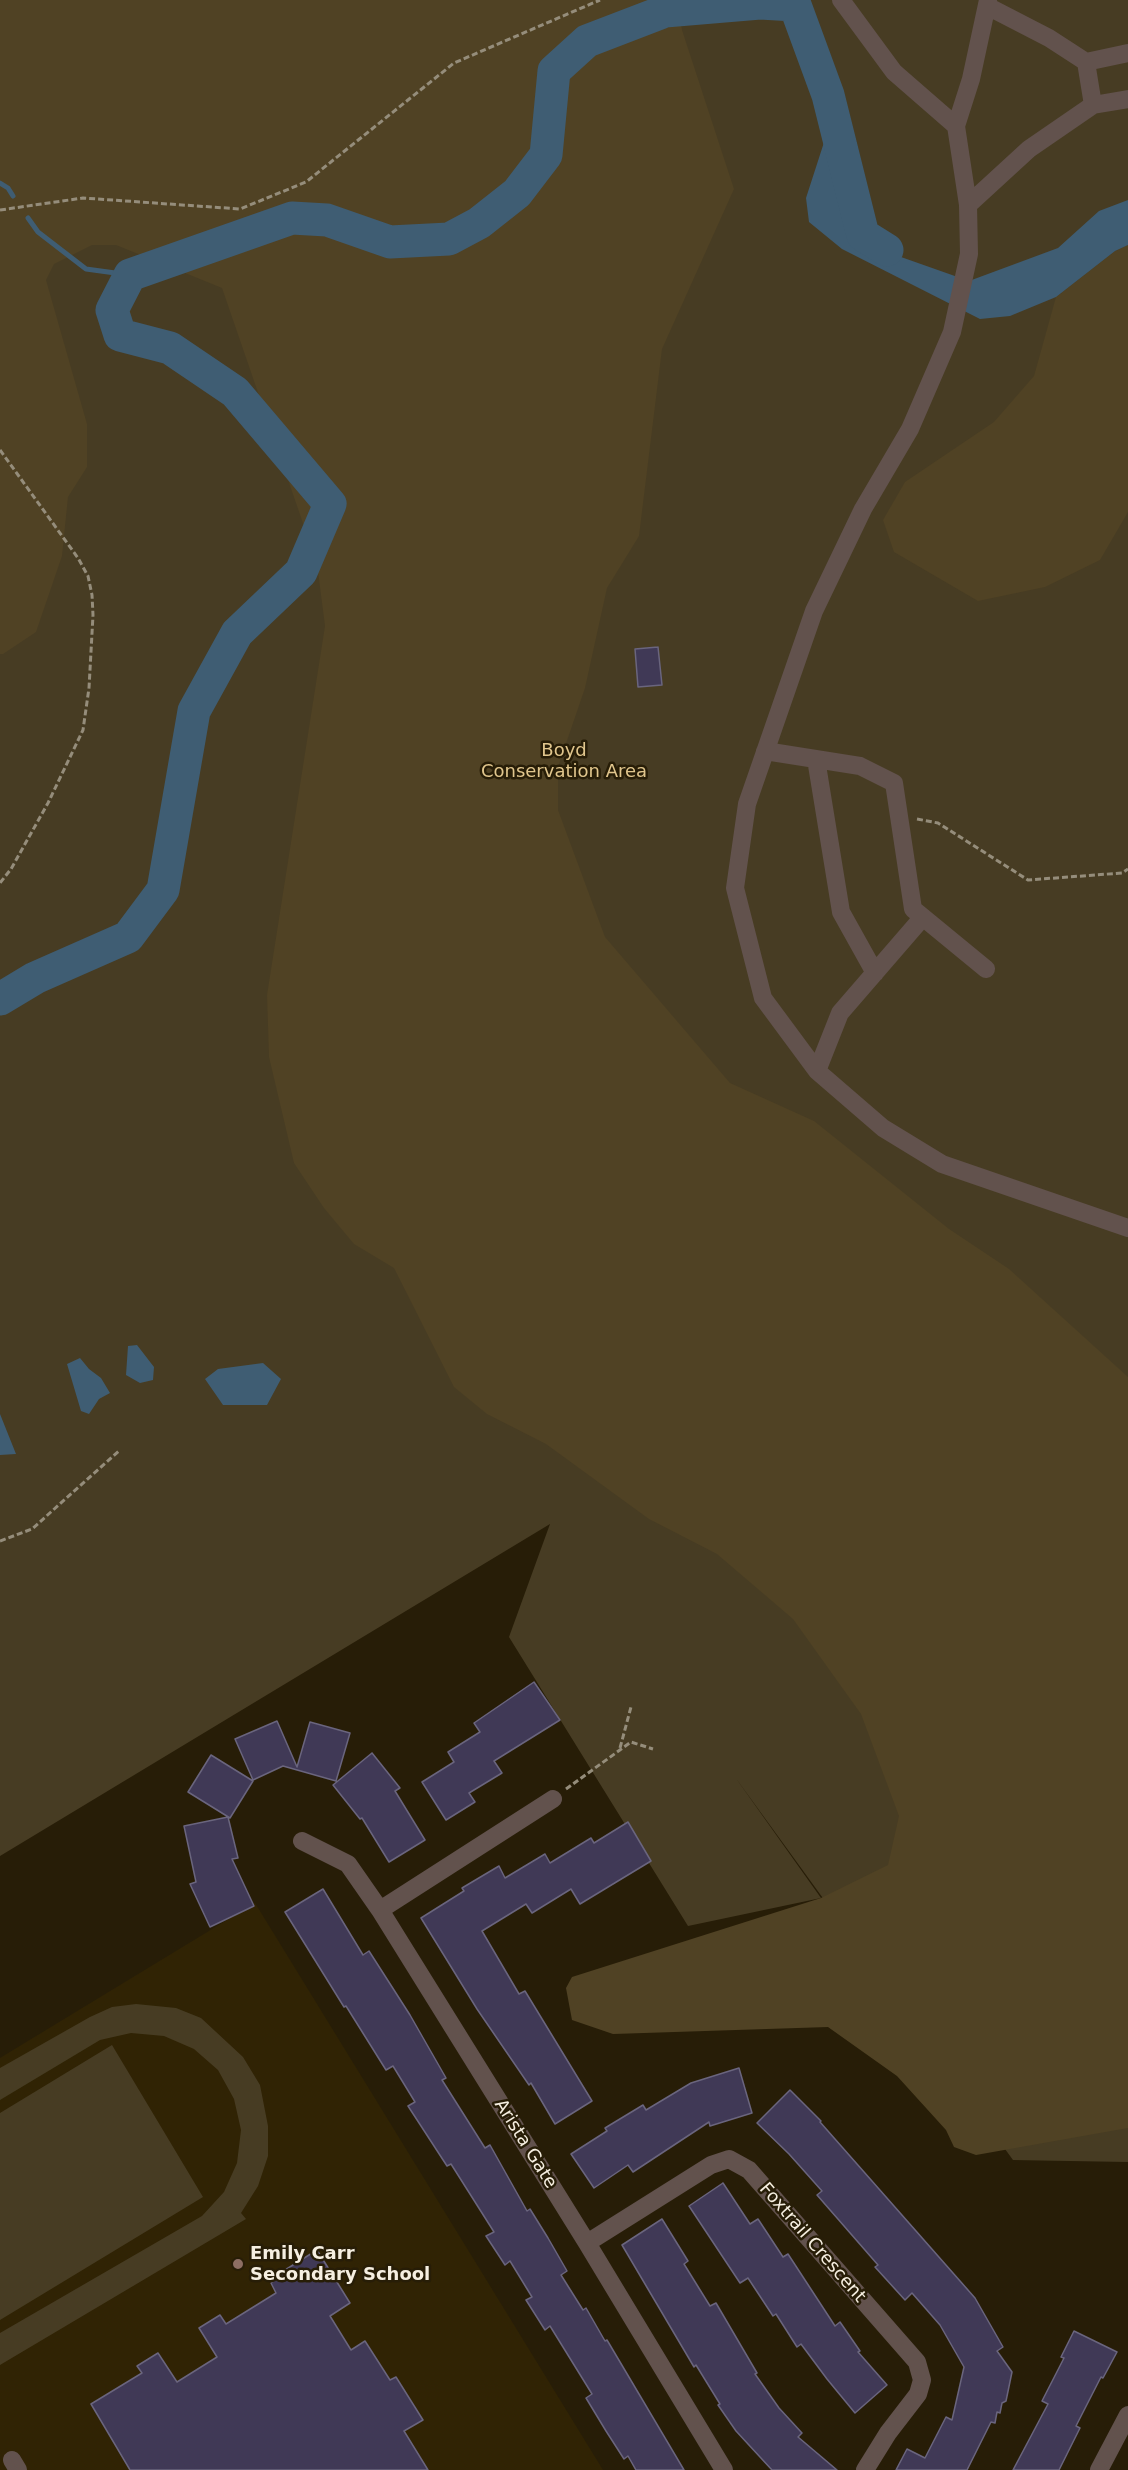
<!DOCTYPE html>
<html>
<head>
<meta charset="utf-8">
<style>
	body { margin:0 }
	canvas { display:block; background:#271d07 }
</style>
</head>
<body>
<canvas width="1128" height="2470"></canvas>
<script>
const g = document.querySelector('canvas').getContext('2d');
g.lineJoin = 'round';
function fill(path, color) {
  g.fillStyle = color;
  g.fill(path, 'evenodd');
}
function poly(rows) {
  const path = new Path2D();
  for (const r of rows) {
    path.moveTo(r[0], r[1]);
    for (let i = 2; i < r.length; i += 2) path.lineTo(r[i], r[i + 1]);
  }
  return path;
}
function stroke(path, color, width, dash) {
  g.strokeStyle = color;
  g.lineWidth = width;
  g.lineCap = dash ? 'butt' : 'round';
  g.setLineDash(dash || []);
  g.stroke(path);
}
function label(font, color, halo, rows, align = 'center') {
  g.font = font + ' "DejaVu Sans",sans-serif';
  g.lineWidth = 5;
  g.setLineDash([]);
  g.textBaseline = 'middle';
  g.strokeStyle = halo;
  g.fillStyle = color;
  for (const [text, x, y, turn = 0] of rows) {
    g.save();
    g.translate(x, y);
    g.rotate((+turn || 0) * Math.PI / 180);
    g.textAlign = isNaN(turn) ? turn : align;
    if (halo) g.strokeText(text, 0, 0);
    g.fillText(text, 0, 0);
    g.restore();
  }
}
fill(poly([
	[255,1903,603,2470,0,2470,0,2058]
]), '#302304');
fill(poly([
	[0,0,1128,0,1128,2162,1013,2160,735,1777,821,1898,688,1926,509,1637,550,1524,0,1856],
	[136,2004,176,2008,201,2018,243,2057,260,2085,268,2126,268,2156,258,2186,241,2213,246,2219,0,2365,0,2333,202,2216,224,2192,237,2163,241,2130,234,2099,218,2070,194,2049,164,2036,131,2033,100,2040,0,2100,0,2068,90,2017,112,2007],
	[112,2045,203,2197,0,2320,0,2113]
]), '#473c23');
fill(poly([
	[0,0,677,0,682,30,734,189,662,349,639,536,607,588,585,688,558,767,558,810,605,937,730,1083,814,1121,949,1229,1009,1269,1128,1377,1128,2128,976,2155,954,2147,946,2130,897,2076,828,2027,613,2034,572,2020,566,1988,572,1977,821,1898,888,1865,899,1816,861,1714,793,1619,717,1554,649,1519,546,1444,487,1414,454,1387,394,1268,354,1244,324,1208,294,1163,269,1057,267,995,325,626,317,564,222,288,116,245,92,245,54,264,46,280,87,424,87,467,68,497,62,556,36,632,3,654,0,654],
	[1128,245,1128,512,1100,560,1045,587,978,601,894,552,883,520,905,482,994,422,1034,376,1056,297,1115,251]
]), '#504224');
fill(poly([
	[828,95,852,127,858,149,850,192,858,219,901,257,969,281,1058,248,1099,211,1128,200,1128,245,1115,251,1056,297,1010,316,980,319,842,249,809,222,806,198,828,130],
	[137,1345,154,1367,153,1380,140,1383,126,1375,128,1346],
	[80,1358,89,1369,101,1378,110,1393,99,1399,89,1414,81,1411,67,1364],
	[263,1363,281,1379,267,1405,223,1405,205,1379,218,1369],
	[0,1414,16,1454,0,1455]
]), '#3f5d73');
stroke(poly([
	[0,183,8,188,13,196],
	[28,218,38,232,86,269,130,275]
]), '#3f5d73', 5);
stroke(poly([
	[0,999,35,978,128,937,163,890,194,711,237,633,301,572,330,504,235,392,170,348,120,335,112,310,130,275,292,218,327,220,390,242,449,239,479,223,517,193,546,155,554,71,587,41,665,11,760,3,795,5,828,95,863,235,887,250]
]), '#3f5d73', 33);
const building = poly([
	[658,647,662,685,638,687,635,649,658,647],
	[534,1682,560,1720,494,1761,502,1773,469,1793,475,1802,446,1820,422,1782,454,1762,448,1752,480,1732,474,1723,534,1682],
	[277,1721,297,1767,310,1722,350,1733,336,1781,283,1766,253,1780,235,1739,277,1721],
	[372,1753,400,1788,395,1791,425,1840,389,1862,362,1818,360,1819,333,1785,372,1753],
	[211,1755,253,1781,230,1818,188,1792,211,1755],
	[228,1817,238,1858,232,1859,254,1906,210,1927,190,1884,196,1882,184,1826,228,1817],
	[628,1822,651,1861,580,1904,571,1889,532,1913,526,1904,482,1931,519,1994,525,1991,592,2101,555,2124,531,2083,529,2085,477,2009,421,1918,464,1891,462,1888,499,1866,505,1878,545,1854,550,1863,591,1838,594,1843,628,1822],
	[323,1889,363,1955,369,1951,410,2015,446,2078,442,2080,485,2148,490,2145,527,2211,530,2209,548,2238,567,2271,561,2275,583,2310,586,2308,605,2341,607,2340,684,2470,636,2470,628,2456,624,2459,606,2431,586,2398,592,2394,550,2326,545,2330,526,2300,532,2297,510,2261,505,2265,486,2236,494,2232,451,2164,447,2166,408,2106,415,2102,393,2066,386,2070,346,2006,344,2007,285,1912,323,1889],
	[739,2068,752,2113,710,2126,709,2122,633,2172,628,2165,594,2188,571,2154,607,2131,605,2128,643,2105,646,2110,691,2083,739,2068],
	[790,2090,821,2121,820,2122,975,2298,1003,2347,997,2351,1012,2372,1006,2401,1002,2403,1000,2413,997,2412,995,2423,991,2422,967,2470,896,2470,907,2449,925,2458,946,2417,952,2420,964,2367,940,2325,912,2293,905,2300,875,2267,878,2265,817,2195,822,2191,789,2154,757,2123,790,2090],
	[723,2183,750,2224,758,2219,783,2257,788,2254,835,2326,840,2322,860,2351,858,2352,887,2385,855,2413,827,2379,801,2344,797,2347,776,2314,773,2316,748,2278,740,2283,689,2206,723,2183],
	[662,2219,688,2261,684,2264,710,2306,716,2303,757,2373,755,2374,779,2408,802,2433,798,2437,837,2470,772,2470,736,2431,718,2405,720,2404,696,2365,694,2367,622,2245,662,2219],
	[317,2250,350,2303,330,2316,351,2350,365,2341,390,2380,396,2377,423,2420,404,2431,428,2470,130,2470,91,2404,142,2373,137,2366,158,2353,177,2382,217,2357,199,2328,220,2315,226,2324,276,2293,271,2283,278,2278,277,2275,317,2250],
	[1074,2331,1117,2352,1103,2378,1101,2377,1076,2426,1080,2428,1059,2470,1013,2470,1048,2404,1042,2401,1064,2358,1061,2357,1074,2331]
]);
fill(building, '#403956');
stroke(building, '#6a657e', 1.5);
stroke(poly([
	[0,210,83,198,240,209,306,182,454,63,600,0],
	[0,450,78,558,88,576,92,595,93,615,89,688,83,730,48,803,11,869,0,883],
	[917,819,938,823,1028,880,1122,873,1128,869],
	[0,1541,32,1529,120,1450],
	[620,1748,631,1707],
	[566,1789,631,1742,653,1749]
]), '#958d7b', 3, [6, 3]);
stroke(poly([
	[841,0,894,72,956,126],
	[988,0,971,79,956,126,968,205,969,254,952,332,910,429,863,509,814,611,747,804,735,888,763,998,817,1071,883,1128,942,1164,1128,1228],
	[987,6,1049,38,1086,62,1128,53],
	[1086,62,1093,105],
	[968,205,1029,149,1093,105,1128,99],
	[765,751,860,766,894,783,913,909,986,969],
	[816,759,841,912,875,973],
	[817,1071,840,1013,923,917],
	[302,1841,348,1864,380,1910,587,2243,724,2470],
	[380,1910,553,1799],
	[587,2243,711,2165,729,2159,749,2170,917,2362,922,2380,918,2394,888,2433,865,2470],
	[12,2460,18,2470],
	[1099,2470,1128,2415]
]), '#62524d', 18);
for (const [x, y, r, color] of [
	[238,2264,6,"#8d6e63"]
]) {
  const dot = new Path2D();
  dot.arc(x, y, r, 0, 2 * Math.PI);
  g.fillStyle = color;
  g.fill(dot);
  stroke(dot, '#271d07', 2);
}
label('18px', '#e1c68d', '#271d07', [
	["Boyd",564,751],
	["Conservation Area",564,772]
]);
label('18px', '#f6efe1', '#271d07', [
	["Arista Gate",525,2144,58],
	["Foxtrail Crescent",812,2243,49]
]);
label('bold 18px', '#f6efe1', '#271d07', [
	["Emily Carr",250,2254],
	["Secondary School",250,2275]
], 'left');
</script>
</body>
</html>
